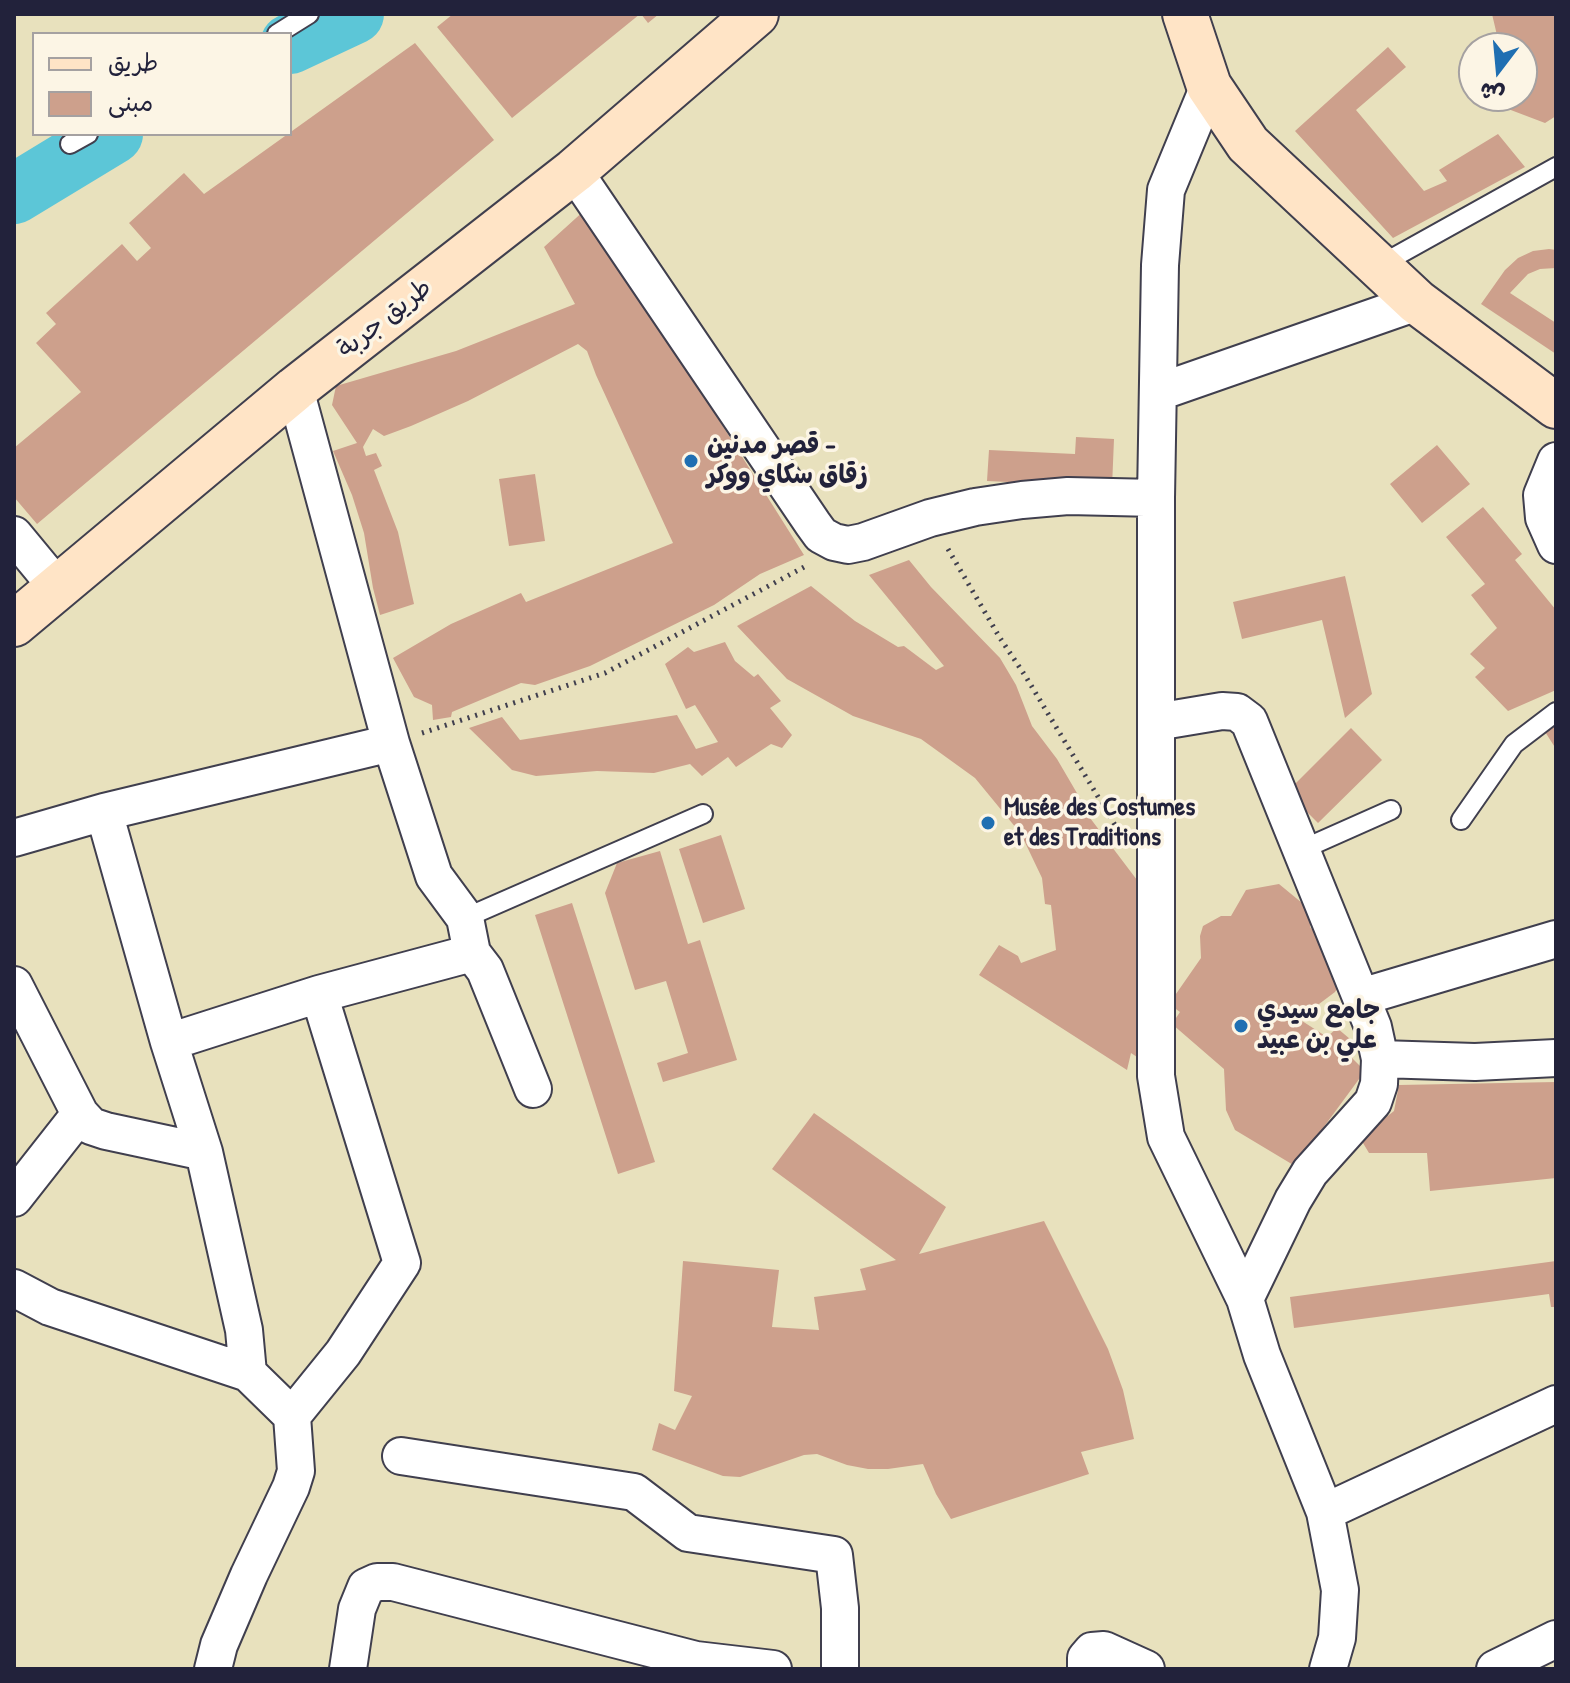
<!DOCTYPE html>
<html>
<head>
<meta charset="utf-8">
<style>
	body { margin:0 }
	#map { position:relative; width:1570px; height:1683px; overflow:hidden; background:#e8e1bd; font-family:"Patrick Hand","Playpen Sans Arabic",sans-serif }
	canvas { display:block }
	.frame { position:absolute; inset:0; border:16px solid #22223b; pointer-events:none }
	.legend { position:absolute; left:32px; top:32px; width:260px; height:104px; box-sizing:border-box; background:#fcf5e5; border:2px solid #a5a1a1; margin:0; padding:10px 14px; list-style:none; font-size:24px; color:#22223b }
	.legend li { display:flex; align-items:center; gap:16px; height:40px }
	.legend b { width:40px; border:2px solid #a5a1a1 }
	.north { position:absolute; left:1458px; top:32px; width:80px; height:80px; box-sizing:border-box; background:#fcf5e5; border:2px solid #a5a1a1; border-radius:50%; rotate:196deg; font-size:22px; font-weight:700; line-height:32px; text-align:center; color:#22223b }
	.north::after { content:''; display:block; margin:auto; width:28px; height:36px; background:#1f6fb2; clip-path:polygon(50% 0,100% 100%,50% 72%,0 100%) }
</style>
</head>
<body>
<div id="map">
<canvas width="1570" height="1683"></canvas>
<div class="frame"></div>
<ul class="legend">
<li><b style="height:10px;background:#ffe4c6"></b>طريق</li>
<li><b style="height:22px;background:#cda08c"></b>مبنى</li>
</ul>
<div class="north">ش</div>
</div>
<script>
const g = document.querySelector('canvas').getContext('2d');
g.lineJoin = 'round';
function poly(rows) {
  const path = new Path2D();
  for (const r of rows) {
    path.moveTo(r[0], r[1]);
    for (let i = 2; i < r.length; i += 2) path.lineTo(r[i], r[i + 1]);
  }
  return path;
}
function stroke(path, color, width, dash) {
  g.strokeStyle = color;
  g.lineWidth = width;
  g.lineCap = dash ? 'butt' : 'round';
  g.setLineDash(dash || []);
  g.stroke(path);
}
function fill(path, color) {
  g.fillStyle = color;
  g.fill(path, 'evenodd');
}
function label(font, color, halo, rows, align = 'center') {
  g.font = font + ' "Patrick Hand","Playpen Sans Arabic",sans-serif';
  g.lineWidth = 7;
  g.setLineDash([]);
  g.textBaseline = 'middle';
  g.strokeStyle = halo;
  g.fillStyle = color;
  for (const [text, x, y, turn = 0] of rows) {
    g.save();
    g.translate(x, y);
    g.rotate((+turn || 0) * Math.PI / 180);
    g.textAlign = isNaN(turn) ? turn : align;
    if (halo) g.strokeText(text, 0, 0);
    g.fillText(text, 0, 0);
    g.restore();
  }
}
stroke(poly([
	[290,44,354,14],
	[14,194,113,134]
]), '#5cc6d7', 60);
fill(poly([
	[453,14,640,14,512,118,437,27],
	[641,14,659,14,648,23],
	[1492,14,1556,14,1556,116,1545,123,1495,104,1492,96,1522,96,1522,48,1500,48],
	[415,43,494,140,37,524,14,497,14,448,81,392,36,343,56,324,46,313,122,244,137,261,151,248,129,223,184,173,204,194],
	[1388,47,1406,67,1356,110,1424,191,1447,181,1439,170,1498,134,1525,167,1393,238,1295,131],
	[586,209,804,555,760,574,714,605,590,666,535,685,521,683,452,712,451,717,433,720,432,705,414,697,393,658,451,624,521,593,526,602,673,543,596,375,587,351,578,344,468,401,411,426,384,436,373,429,363,447,366,456,376,453,382,466,374,470,398,532,414,604,380,615,373,588,364,533,352,495,333,451,357,443,332,405,336,386,456,351,575,304,544,247],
	[1549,249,1556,250,1556,268,1540,269,1528,274,1510,293,1556,323,1556,354,1481,304,1505,270,1518,258,1533,251],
	[1076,437,1114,439,1112,487,987,481,989,450,1075,454],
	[1437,445,1470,484,1422,523,1390,484],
	[535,474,545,541,509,546,499,479],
	[1483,507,1522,554,1515,560,1556,610,1556,690,1508,711,1475,677,1485,668,1470,654,1497,628,1471,595,1485,584,1446,537],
	[909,560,931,587,1000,658,1016,685,1032,726,1057,759,1081,800,1084,810,1137,880,1139,911,1137,1057,1131,1053,1127,1070,979,975,999,945,1018,956,1021,963,1056,950,1051,905,1045,904,1042,878,1021,834,975,778,921,739,853,716,787,679,737,626,811,586,855,621,898,647,904,646,936,670,944,666,869,575],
	[1345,576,1372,694,1345,718,1322,620,1242,639,1233,602],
	[725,642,735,661,754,677,758,674,781,701,770,708,792,735,782,748,771,744,736,767,728,757,702,776,690,764,654,773,597,771,536,776,512,770,469,728,502,717,520,740,677,715,696,749,718,742,695,705,686,709,665,664,688,647,694,652],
	[1556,718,1556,749,1542,727],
	[1351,728,1382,760,1318,823,1287,792],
	[721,835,745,909,703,923,679,849],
	[660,851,688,944,700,940,737,1060,663,1082,657,1063,688,1053,666,981,635,990,605,893,617,863],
	[1279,884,1313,912,1310,927,1328,946,1325,959,1343,979,1335,992,1299,1019,1327,1037,1337,1028,1350,1039,1344,1050,1365,1071,1295,1166,1235,1130,1226,1110,1224,1069,1172,1024,1180,1012,1169,1004,1201,958,1200,936,1203,926,1221,916,1231,916,1246,890],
	[572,903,655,1162,618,1174,535,915],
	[1556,1082,1556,1178,1430,1191,1427,1153,1369,1153,1360,1138,1394,1111,1399,1085],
	[814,1113,946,1207,919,1254,1044,1221,1108,1349,1123,1390,1134,1439,1081,1452,1089,1474,951,1519,936,1494,923,1464,888,1469,868,1469,847,1465,817,1454,804,1455,740,1477,723,1476,652,1450,659,1423,675,1430,692,1396,674,1391,683,1261,779,1270,772,1327,819,1330,814,1297,866,1290,860,1269,896,1260,772,1169],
	[1556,1261,1556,1307,1551,1307,1549,1294,1294,1328,1290,1297]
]), '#cda08c');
const lane = poly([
	[277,34,309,14],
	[70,144,88,134],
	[1380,265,1556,167],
	[1461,820,1514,744,1556,712],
	[1301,850,1391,810],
	[465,918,703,814]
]);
const street = poly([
	[1209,86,1166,190,1160,265,1156,498,1156,1076,1166,1137,1245,1299,1262,1355,1325,1512,1340,1590,1337,1638,1328,1669],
	[574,171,813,524,821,535,834,542,848,545,863,542,930,518,975,507,1022,500,1068,496,1156,498],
	[1159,392,1417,302],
	[1556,461,1542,495,1544,518,1556,545],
	[14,535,57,587],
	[1156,722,1222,711,1237,712,1249,721,1373,1027,1380,1059,1379,1084,1373,1102,1310,1172,1293,1200,1245,1299],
	[104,812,169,1042,204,1152,244,1330,248,1373],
	[14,838,104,812,391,743,295,389],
	[472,953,485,970,533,1089],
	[14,985,80,1114,91,1126,106,1131,204,1152],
	[319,994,472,953,465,918,434,876,391,743],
	[1361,997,1556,939],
	[169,1042,319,994,402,1263,343,1353,292,1416],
	[1380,1059,1475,1062,1556,1058],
	[14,1198,80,1114],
	[14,1288,50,1307,248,1373,292,1416,296,1471,291,1487,249,1575,219,1645,213,1669],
	[401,1456,634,1492,688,1533,834,1555,840,1608,840,1669],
	[1325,1512,1556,1404],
	[348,1669,357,1609,366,1587,377,1582,393,1582,696,1660,773,1669],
	[1086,1669,1086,1658,1092,1651,1104,1650,1146,1669],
	[1495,1669,1556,1639]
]);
const secondary = poly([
	[1185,14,1209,86,1248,144,1417,302,1556,406],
	[14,624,295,389,574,171,756,14]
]);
stroke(lane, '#403f4e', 22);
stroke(street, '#403f4e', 40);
stroke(secondary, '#403f4e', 48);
stroke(poly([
	[948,549,1000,638,1026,677,1121,835],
	[422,733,605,673,808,565]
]), '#403f4e', 5, [2, 6]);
stroke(lane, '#fff', 18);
stroke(street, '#fff', 36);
stroke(secondary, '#ffe4c6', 44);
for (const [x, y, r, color] of [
	[691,461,8,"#1f6fb2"],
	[988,823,8,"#1f6fb2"],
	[1241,1026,8,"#1f6fb2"]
]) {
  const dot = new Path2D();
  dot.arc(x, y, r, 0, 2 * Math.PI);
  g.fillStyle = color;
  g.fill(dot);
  stroke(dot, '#fcf5e5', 3);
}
label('26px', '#22223b', '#fcf5e5', [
	["طريق جربة",385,319,-38]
]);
label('bold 26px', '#22223b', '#fcf5e5', [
	["قصر مدنين -",707,446],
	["زقاق سكاي ووكر",707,476],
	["Musée des Costumes",1004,808],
	["et des Traditions",1004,838],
	["جامع سيدي",1257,1011],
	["علي بن عبيد",1257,1041]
], 'left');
</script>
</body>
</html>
